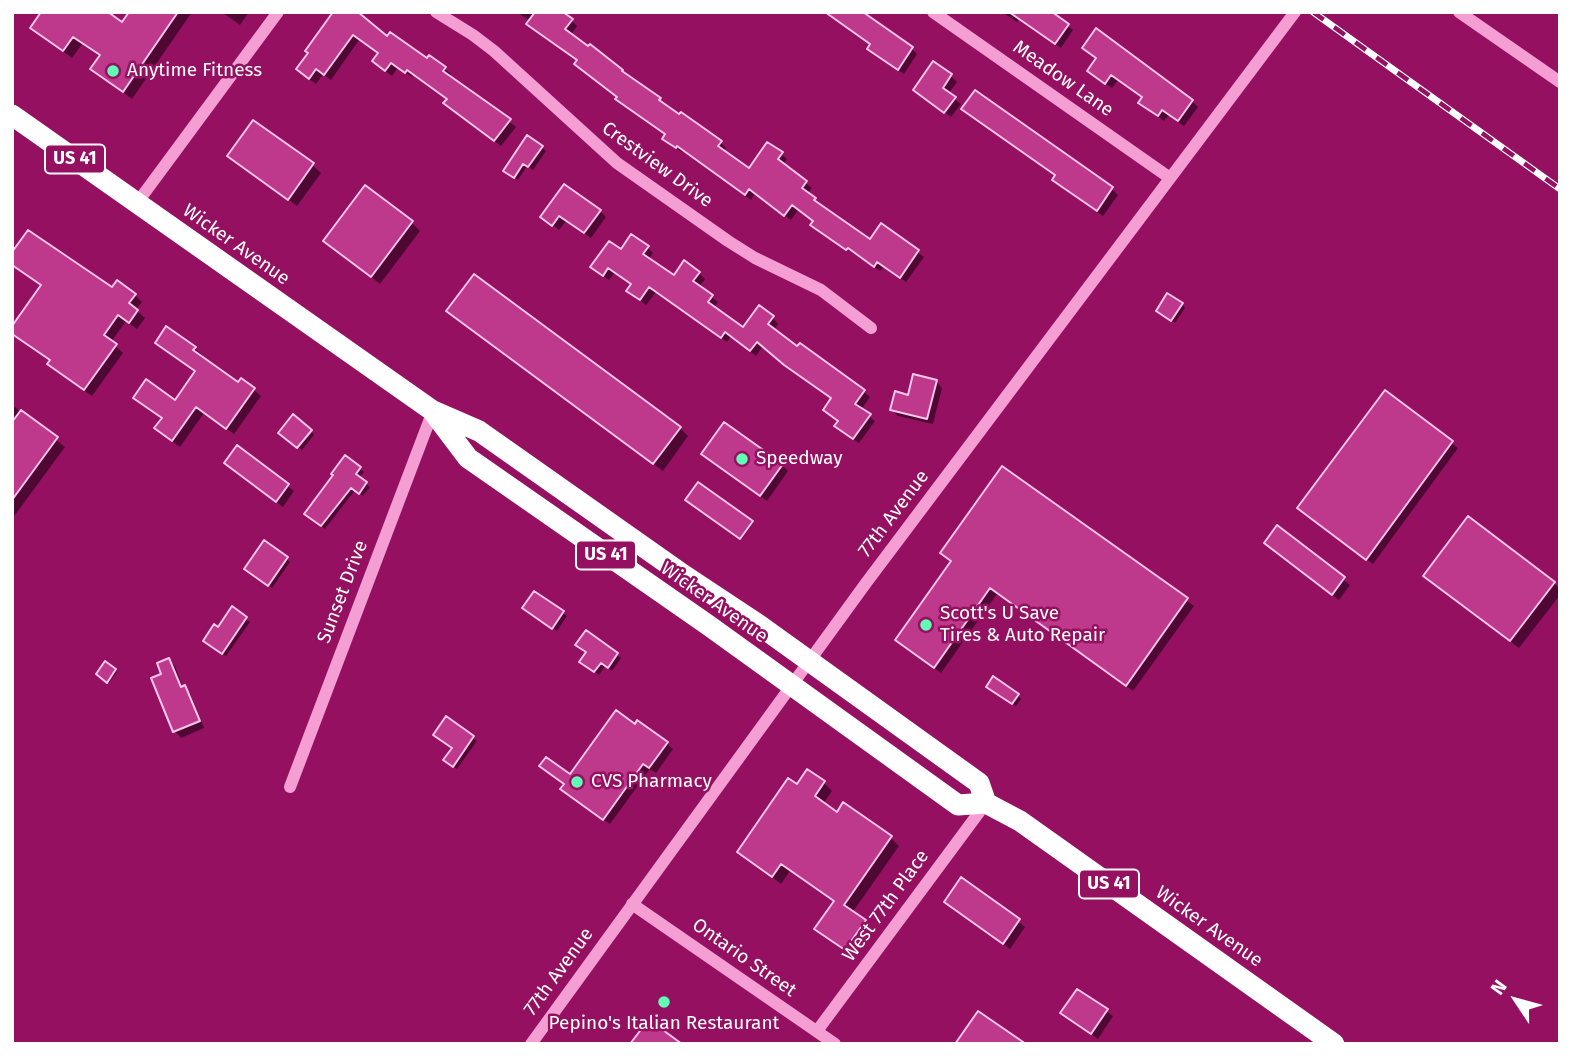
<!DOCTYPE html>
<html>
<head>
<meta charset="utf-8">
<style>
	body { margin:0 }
	#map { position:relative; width:1572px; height:1056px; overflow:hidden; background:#951061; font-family:"Fira Sans",sans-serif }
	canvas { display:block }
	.frame { position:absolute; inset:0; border:14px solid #fff; pointer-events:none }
	.north { position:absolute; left:1481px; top:965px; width:70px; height:70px; -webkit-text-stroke:5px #951061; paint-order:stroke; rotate:306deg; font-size:19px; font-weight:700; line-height:28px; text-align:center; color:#fff }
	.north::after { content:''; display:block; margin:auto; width:24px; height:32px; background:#fff; clip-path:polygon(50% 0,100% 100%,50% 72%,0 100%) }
</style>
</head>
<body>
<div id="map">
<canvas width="1572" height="1056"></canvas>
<div class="frame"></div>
<div class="north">N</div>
</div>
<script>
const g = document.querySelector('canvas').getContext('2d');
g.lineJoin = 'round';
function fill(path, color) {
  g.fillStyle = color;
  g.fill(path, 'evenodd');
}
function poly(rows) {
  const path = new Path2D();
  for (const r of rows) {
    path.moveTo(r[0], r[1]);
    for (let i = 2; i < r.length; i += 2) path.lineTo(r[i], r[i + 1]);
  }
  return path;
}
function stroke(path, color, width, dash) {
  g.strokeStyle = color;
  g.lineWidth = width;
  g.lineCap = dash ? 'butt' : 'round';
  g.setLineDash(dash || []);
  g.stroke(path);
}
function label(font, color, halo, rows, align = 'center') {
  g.font = font + ' "Fira Sans",sans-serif';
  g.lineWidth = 5;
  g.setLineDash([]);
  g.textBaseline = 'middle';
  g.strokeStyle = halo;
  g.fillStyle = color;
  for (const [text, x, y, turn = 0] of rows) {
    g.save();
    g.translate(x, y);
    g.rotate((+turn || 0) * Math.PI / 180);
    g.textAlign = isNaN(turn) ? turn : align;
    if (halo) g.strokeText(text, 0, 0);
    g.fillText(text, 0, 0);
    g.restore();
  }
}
fill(poly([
	[131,12,192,12,132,99,92,69,101,57,82,44,72,58,32,28,122,24],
	[222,12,249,12,240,25],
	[335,12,428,60,430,57,451,74,449,77,516,127,501,146,452,109,448,100,413,75,412,77,398,67,392,76,380,67,374,61,379,54,359,40,331,80,323,74,316,84,304,75],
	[517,12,546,12,572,21,577,26,571,35,589,48,590,46,665,105,720,142,726,148,723,152,749,171,781,154,787,159,783,165,812,188,807,194,820,205,871,241,882,226,924,257,906,282,884,267,880,271,818,230,815,222,798,210,791,220,755,193,751,200,683,150,682,152,670,144,667,135,623,105,618,98,578,61,534,29,530,21],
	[1002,12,1049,12,1073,30,1061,48,1019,19,1017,22],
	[872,45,912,49,917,54,904,74,875,54],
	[1098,59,1192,101,1198,107,1184,126,1169,115,1164,121,1146,108,1144,98,1118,80,1112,88,1096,77],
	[951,76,957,82,948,94,961,104,951,117,915,90],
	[975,92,1112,189,1118,195,1103,216,1060,186,1054,180,1056,176,969,115,963,109],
	[542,147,546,151,533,170,527,166,518,180,509,174],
	[229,156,312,165,321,173,297,206],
	[600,211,606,217,591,238,566,221,559,230,543,217],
	[411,222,420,231,380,284,326,241],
	[648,248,653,253,648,260,674,278,699,273,705,279,699,287,718,302,713,308,744,329,773,318,778,324,774,330,798,348,800,345,864,392,870,397,861,410,875,421,859,443,842,431,833,399,763,346,756,356,731,336,727,342,656,292,646,305,634,296,633,285,615,272,609,280,598,273,621,252],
	[12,265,135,295,142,302,136,310,145,318,137,329,126,321,111,342,123,353,92,396,56,371,49,364,51,361,18,338,42,287],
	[1182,304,1185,308,1175,323,1162,314],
	[449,311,680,428,688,436,663,471],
	[157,343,195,348,202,355,200,357,239,385,242,380,261,396,234,434,204,413,180,447,164,435,163,419,142,404,175,402,197,372],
	[936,381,942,388,933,424,898,416,892,410],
	[1386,393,1458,448,1373,564,1306,514],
	[12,405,65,447,12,519],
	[311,431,314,435,302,450,284,436],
	[237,448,294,491,283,507,226,463],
	[345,458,364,472,359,478,370,487,363,496,355,490,325,529,310,517],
	[710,460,782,465,788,471,767,501],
	[1003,468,1194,606,1133,691,997,594,941,673,897,640,952,562,942,553],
	[698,484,753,523,742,539,687,500],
	[1278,528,1350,585,1339,600,1272,549],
	[287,559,290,562,272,588,250,572],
	[1425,576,1554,583,1560,589,1560,595,1519,648],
	[534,593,567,616,557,631,528,612],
	[232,609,250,622,226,656,209,644],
	[586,633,621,658,612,671,605,666,599,675,585,665,588,653],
	[168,660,175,666,183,688,190,693,204,728,181,738,175,731,153,679,163,674],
	[105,664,117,672,109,683,98,674],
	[992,690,1018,695,1021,699,1016,706],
	[446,719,477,741,457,769,449,764,453,749],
	[667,743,673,749,656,773,650,769,610,824,568,795],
	[824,783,832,791,823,804,837,814,891,838,899,846,852,913,873,930,854,957,817,929,835,902,790,871,781,884,739,852,797,787],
	[961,880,1025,927,1010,949,946,902],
	[1078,991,1113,1016,1098,1039,1062,1013]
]), '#0007');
const building = poly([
	[41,12,108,12,122,22,129,12,178,12,123,92,90,69,100,55,73,37,63,51,30,28,41,12],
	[333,12,358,12,387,36,390,32,427,58,429,55,446,67,443,71,511,119,494,141,443,103,447,99,407,70,405,73,391,63,385,71,372,61,378,53,353,35,324,75,316,69,309,79,296,69,308,53,305,51,333,12],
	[535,12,563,12,573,19,565,29,588,46,590,44,623,70,622,71,661,98,659,100,679,114,681,112,722,141,718,146,749,168,767,142,783,152,778,159,807,181,802,188,816,198,814,200,870,239,881,223,919,250,900,278,877,262,874,267,848,248,846,250,810,225,813,221,792,205,784,216,749,189,745,195,677,146,676,148,662,139,665,134,615,99,617,97,574,64,577,60,526,24,535,12],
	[825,12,863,12,913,47,898,70,867,49,870,44,825,12],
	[1009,12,1052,12,1069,24,1055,44,1009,12],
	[1096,28,1193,100,1178,121,1162,110,1158,116,1138,103,1142,97,1111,75,1105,84,1087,71,1096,58,1082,48,1096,28],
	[933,61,952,74,943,88,956,97,944,113,913,90,933,61],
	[975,90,1113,187,1097,211,1052,180,1055,175,961,109,975,90],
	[253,120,314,163,288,200,227,156,253,120],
	[527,135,543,146,528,167,523,164,514,178,503,171,527,135],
	[564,184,601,210,584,233,559,216,552,226,540,217,564,184],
	[365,185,413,221,371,277,323,241,365,185],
	[28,230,112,287,117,280,136,294,129,303,138,310,129,323,118,315,104,335,117,344,84,390,47,364,50,360,12,334,12,326,41,285,12,265,12,252,28,230],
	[631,234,649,246,643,254,674,275,684,260,700,272,693,281,713,295,708,302,743,327,759,305,774,316,768,324,797,346,800,343,865,390,855,404,871,414,853,439,834,426,838,421,823,410,831,398,784,365,757,342,750,351,725,332,721,338,649,287,640,300,626,291,631,284,608,268,603,276,590,267,609,241,621,249,631,234],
	[474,274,681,427,653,464,446,311,474,274],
	[1167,293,1183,303,1171,321,1156,311,1167,293],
	[166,326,196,347,193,350,238,382,241,378,255,388,226,429,196,407,172,441,154,428,162,418,133,398,146,379,175,400,195,371,155,343,166,326],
	[913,374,937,380,927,419,890,410,895,391,908,395,913,374],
	[1385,390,1453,441,1366,560,1297,508,1385,390],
	[21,410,58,437,12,500,12,422,21,410],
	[293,414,312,430,297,448,278,433,293,414],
	[724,422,783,464,760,496,701,454,724,422],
	[237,445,289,484,276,502,224,463,237,445],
	[345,455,361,467,356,474,367,482,359,494,351,488,321,526,304,514,333,475,331,474,345,455],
	[1002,466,1188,598,1126,686,990,588,934,668,895,640,951,561,940,553,1002,466],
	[698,482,753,521,740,539,685,500,698,482],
	[1468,516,1555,582,1510,641,1423,576,1468,516],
	[1277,525,1345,577,1332,595,1264,543,1277,525],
	[264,540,288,557,268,586,244,569,264,540],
	[534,591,564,611,552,629,522,608,534,591],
	[232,606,247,617,222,654,203,641,214,624,218,627,232,606],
	[586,630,618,653,608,668,601,663,594,672,579,662,586,652,575,645,586,630],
	[169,658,181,687,185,685,200,721,173,732,151,678,161,674,157,663,169,658],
	[105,661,116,669,107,683,96,674,105,661],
	[993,676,1019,694,1012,704,986,687,993,676],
	[616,710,635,724,637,720,668,742,649,768,643,764,603,820,560,789,564,784,539,766,546,757,570,774,616,710],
	[446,716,474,736,453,767,443,760,452,748,433,735,446,716],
	[807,769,825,781,815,796,837,812,843,802,892,836,844,905,866,920,845,950,814,929,834,901,781,864,772,877,737,852,788,778,797,784,807,769],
	[961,877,1020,919,1003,944,944,902,961,877],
	[1077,989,1108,1009,1091,1034,1060,1013,1077,989],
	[978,1011,1026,1044,955,1044,978,1011],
	[649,1019,667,1033,682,1044,630,1044,649,1019]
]);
fill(building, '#be388b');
stroke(building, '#fec6e9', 2);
stroke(poly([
	[436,12,473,35,494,51,617,163,728,241,755,258,821,290,871,328],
	[933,12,1170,178],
	[1459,12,1560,82],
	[137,203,278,12],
	[290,787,433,411],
	[632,904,835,1044],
	[817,1031,986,803],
	[531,1044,866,583,1295,12]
]), '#f49ed3', 12);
stroke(poly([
	[12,115,433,411,479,431,685,576,759,625,979,783,986,803],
	[434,413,468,458,708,625,958,805,986,803,1020,821,1334,1044]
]), '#fff', 21);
const rail = poly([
	[1313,12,1560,189]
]);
stroke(rail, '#fff', 7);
stroke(rail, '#951061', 4.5, [13]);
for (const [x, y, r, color] of [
	[113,71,7,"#61ffb6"],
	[742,459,7,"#61ffb6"],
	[926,625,7,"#61ffb6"],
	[577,782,7,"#61ffb6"],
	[664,1002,7,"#61ffb6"]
]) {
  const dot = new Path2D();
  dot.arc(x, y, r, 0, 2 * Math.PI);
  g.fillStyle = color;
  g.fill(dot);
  stroke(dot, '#951061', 2.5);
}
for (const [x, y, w] of [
	[75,159,60],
	[606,555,60],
	[1109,884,60]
]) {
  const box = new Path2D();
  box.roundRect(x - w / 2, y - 14.5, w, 29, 5);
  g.fillStyle = '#951061';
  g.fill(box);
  stroke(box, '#fff', 2);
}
label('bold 18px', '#fff', null, [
	["US 41",75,159],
	["US 41",606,555],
	["US 41",1109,884]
]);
label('19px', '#fff', '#951061', [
	["Anytime Fitness",127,71],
	["Speedway",756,459],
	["Scott's U Save",940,614],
	["Tires & Auto Repair",940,636],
	["CVS Pharmacy",591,782],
	["Pepino's Italian Restaurant",664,1024,"center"]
], 'left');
label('19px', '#fff', '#951061', [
	["Meadow Lane",1063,79,35],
	["Crestview Drive",657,165,36],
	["Wicker Avenue",236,245,35],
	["77th Avenue",894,514,-53],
	["Sunset Drive",343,592,-69],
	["Wicker Avenue",714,603,35],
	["West 77th Place",886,906,-54],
	["Wicker Avenue",1209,927,35],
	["Ontario Street",744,958,35],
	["77th Avenue",559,972,-54]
]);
</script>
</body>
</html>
